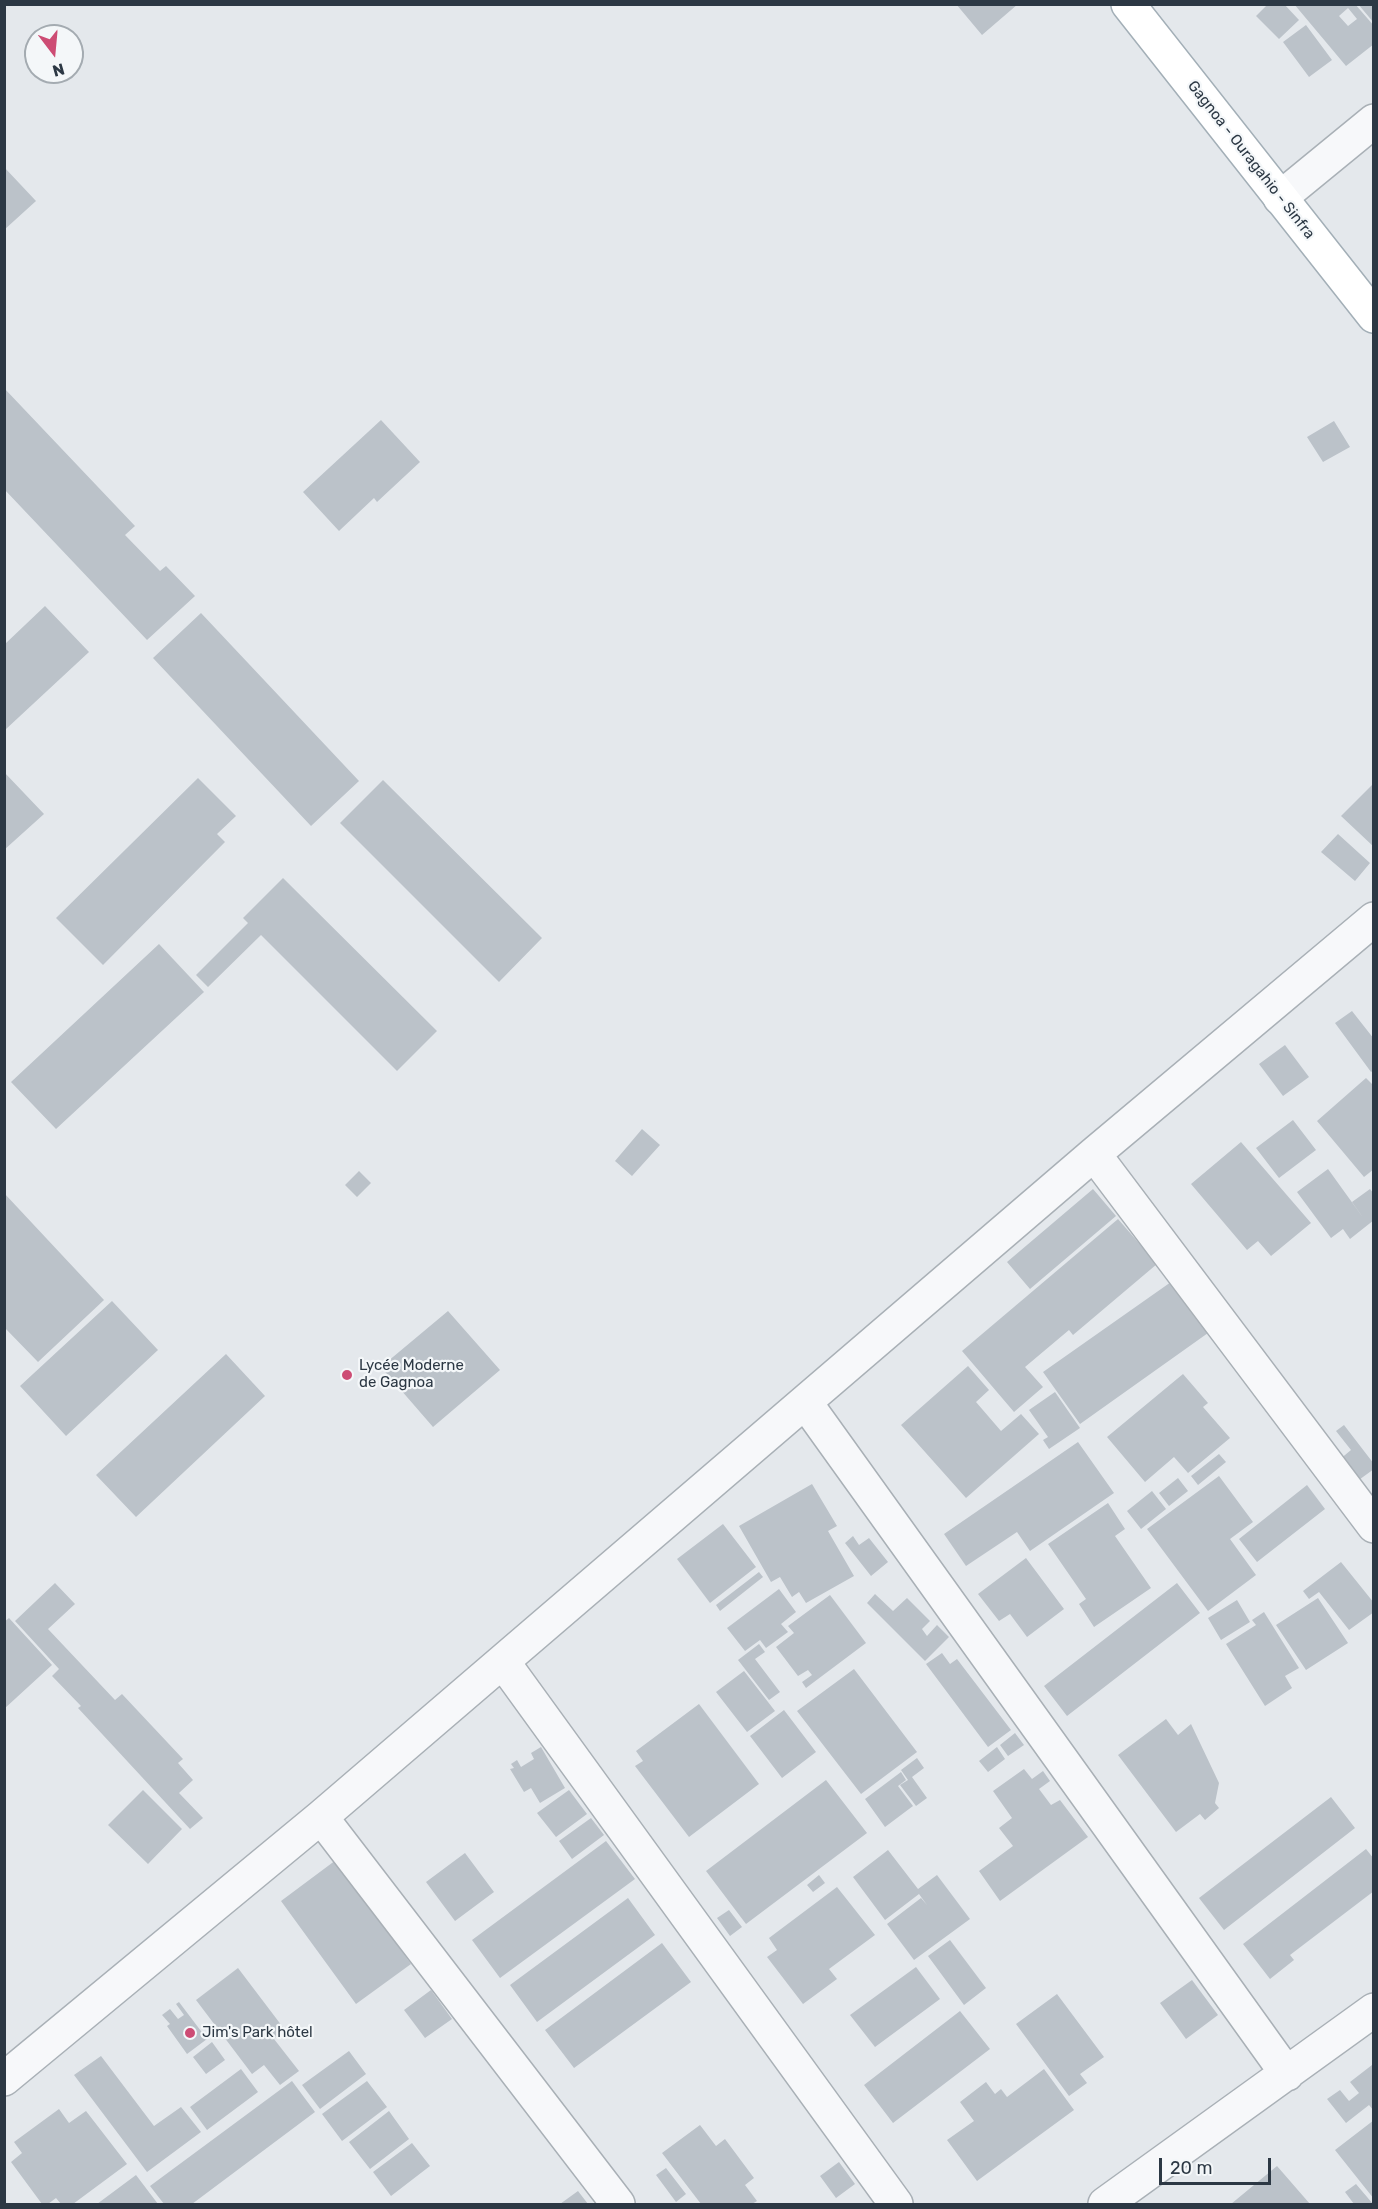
<!DOCTYPE html>
<html>
<head>
<meta charset="utf-8">
<style>
	body { margin:0 }
	#map { position:relative; width:1378px; height:2209px; overflow:hidden; background:#e4e8ec; font-family:Rubik,sans-serif }
	canvas { display:block }
	.frame { position:absolute; inset:0; border:6px solid #2c3844; pointer-events:none }
	.north { position:absolute; left:24px; top:24px; width:60px; height:60px; box-sizing:border-box; background:#f4f7f9; border:2px solid #a4abb1; border-radius:50%; rotate:164deg; font-size:16px; font-weight:700; line-height:24px; text-align:center; color:#2c3844 }
	.north::after { content:''; display:block; margin:auto; width:21px; height:27px; background:#cd4c74; clip-path:polygon(50% 0,100% 100%,50% 72%,0 100%) }
	.scale { position:absolute; left:1159px; top:2158px; width:112px; height:27px; box-sizing:border-box; border:3px solid #2c3844; border-top:0; padding-left:8px; font-size:18px; line-height:21px; white-space:nowrap; color:#2c3844; -webkit-text-stroke:4px #f4f7f9; paint-order:stroke }
</style>
</head>
<body>
<div id="map">
<canvas width="1378" height="2209"></canvas>
<div class="frame"></div>
<div class="north">N</div>
<div class="scale">20 m</div>
</div>
<script>
const g = document.querySelector('canvas').getContext('2d');
g.lineJoin = 'round';
function fill(path, color) {
  g.fillStyle = color;
  g.fill(path, 'evenodd');
}
function poly(rows) {
  const path = new Path2D();
  for (const r of rows) {
    path.moveTo(r[0], r[1]);
    for (let i = 2; i < r.length; i += 2) path.lineTo(r[i], r[i + 1]);
  }
  return path;
}
function stroke(path, color, width, dash) {
  g.strokeStyle = color;
  g.lineWidth = width;
  g.lineCap = dash ? 'butt' : 'round';
  g.setLineDash(dash || []);
  g.stroke(path);
}
function label(font, color, halo, rows, align = 'center') {
  g.font = font + ' Rubik,sans-serif';
  g.lineWidth = 4.5;
  g.setLineDash([]);
  g.textBaseline = 'middle';
  g.strokeStyle = halo;
  g.fillStyle = color;
  for (const [text, x, y, turn = 0] of rows) {
    g.save();
    g.translate(x, y);
    g.rotate((+turn || 0) * Math.PI / 180);
    g.textAlign = isNaN(turn) ? turn : align;
    if (halo) g.strokeText(text, 0, 0);
    g.fillText(text, 0, 0);
    g.restore();
  }
}
fill(poly([
	[956,4,1018,4,982,35],
	[1268,4,1284,4,1299,20,1279,39,1256,16],
	[1294,4,1355,4,1374,26,1374,44,1346,66],
	[1348,8,1357,19,1348,26,1339,16],
	[1358,4,1374,4,1374,23],
	[1306,25,1332,60,1309,77,1283,42],
	[4,167,36,201,4,230],
	[4,388,135,526,125,535,160,571,166,566,195,596,147,640,4,489],
	[381,420,420,462,377,502,374,498,339,531,303,492],
	[1334,421,1350,447,1323,462,1307,437],
	[45,606,89,652,5,730,5,644],
	[201,613,359,781,311,826,153,658],
	[4,772,44,814,4,850],
	[198,778,236,816,217,834,225,842,103,965,56,918],
	[383,780,542,938,499,982,340,823],
	[1374,783,1374,847,1341,816],
	[1338,834,1370,863,1355,881,1321,852],
	[283,878,437,1031,397,1071,261,935,208,987,196,975,248,923,243,918],
	[159,944,204,992,56,1129,11,1082],
	[1352,1011,1374,1039,1374,1070,1371,1072,1335,1023],
	[1285,1045,1309,1077,1283,1096,1259,1064],
	[1366,1078,1374,1086,1374,1169,1364,1177,1317,1121],
	[1293,1120,1316,1150,1279,1178,1256,1148],
	[642,1129,660,1145,632,1176,615,1161],
	[1241,1142,1311,1223,1271,1256,1258,1241,1247,1250,1191,1184],
	[1328,1169,1364,1219,1352,1202,1370,1189,1374,1194,1374,1220,1350,1239,1343,1229,1331,1238,1297,1192],
	[359,1171,371,1183,357,1197,345,1185],
	[1093,1189,1116,1216,1030,1289,1007,1262],
	[4,1193,104,1300,38,1362,4,1327],
	[1118,1219,1157,1264,1073,1335,1069,1330,1025,1367,1043,1387,1014,1412,962,1351],
	[1171,1282,1208,1333,1080,1424,1043,1372],
	[112,1301,158,1350,66,1436,20,1386],
	[448,1311,500,1370,433,1427,381,1367],
	[226,1354,265,1396,136,1517,96,1475],
	[968,1366,989,1390,976,1402,1001,1431,1021,1414,1039,1434,966,1498,901,1425],
	[1183,1374,1208,1403,1203,1407,1230,1438,1188,1473,1174,1457,1145,1482,1107,1437],
	[1055,1392,1080,1428,1049,1449,1043,1440,1048,1437,1029,1410],
	[1344,1425,1374,1464,1374,1469,1356,1482,1339,1460,1351,1450,1336,1431],
	[1078,1442,1114,1493,1030,1551,1017,1532,966,1566,944,1534],
	[1219,1454,1226,1462,1198,1485,1191,1476],
	[1219,1476,1253,1522,1230,1539,1256,1575,1208,1611,1147,1529],
	[1178,1478,1188,1491,1169,1506,1159,1493],
	[812,1484,837,1526,828,1531,854,1576,806,1603,799,1592,792,1597,780,1577,771,1582,739,1526],
	[1307,1485,1325,1509,1257,1562,1239,1539],
	[1152,1491,1166,1509,1141,1529,1127,1511],
	[1108,1503,1125,1529,1115,1536,1151,1588,1094,1627,1079,1604,1086,1599,1048,1544],
	[723,1524,756,1567,710,1603,677,1559],
	[853,1536,859,1545,869,1538,888,1562,871,1576,845,1543],
	[1026,1558,1064,1609,1027,1637,1010,1614,999,1621,978,1594],
	[1341,1562,1374,1603,1374,1612,1349,1630,1319,1592,1309,1599,1303,1591],
	[759,1572,763,1577,720,1611,716,1605],
	[55,1583,75,1604,48,1629,115,1700,122,1694,183,1759,178,1763,193,1780,179,1793,203,1818,190,1829,78,1708,81,1706,52,1676,59,1669,15,1621],
	[1177,1583,1200,1613,1067,1716,1044,1686],
	[779,1589,796,1612,781,1624,788,1632,766,1648,760,1640,745,1651,727,1628],
	[875,1594,893,1611,907,1598,930,1621,922,1629,927,1636,937,1625,949,1637,925,1661,867,1603],
	[830,1595,866,1643,806,1688,802,1682,812,1675,808,1670,798,1676,776,1647,794,1633,788,1626],
	[1318,1598,1348,1643,1306,1670,1276,1625],
	[1237,1600,1250,1622,1221,1640,1208,1618],
	[1264,1612,1299,1668,1285,1676,1292,1688,1265,1706,1226,1644,1256,1625,1252,1620],
	[9,1618,52,1665,4,1709,4,1622],
	[759,1644,765,1652,755,1659,780,1692,769,1700,738,1660],
	[942,1653,950,1664,957,1659,1011,1730,988,1747,926,1664],
	[854,1669,917,1752,861,1794,797,1711],
	[744,1671,775,1711,747,1732,716,1692],
	[699,1704,759,1784,689,1837,635,1766,643,1761,636,1751],
	[784,1710,816,1752,782,1778,750,1736],
	[1166,1719,1178,1735,1191,1724,1219,1783,1215,1803,1219,1808,1205,1820,1200,1814,1176,1832,1118,1755],
	[1015,1733,1024,1745,1008,1756,1000,1745],
	[541,1747,565,1788,540,1803,531,1788,524,1792,510,1769,514,1768,511,1764,517,1760,521,1767,534,1759,531,1753],
	[997,1747,1005,1759,988,1772,979,1761],
	[917,1758,924,1768,912,1777,927,1798,916,1806,900,1785,908,1780,901,1770],
	[1024,1769,1032,1779,1043,1771,1050,1781,1039,1789,1051,1805,1060,1800,1088,1837,1000,1901,979,1871,1013,1846,999,1828,1012,1818,993,1791],
	[901,1772,906,1780,898,1786,913,1806,885,1827,865,1799],
	[826,1780,867,1833,746,1924,706,1871],
	[143,1790,182,1829,148,1864,108,1825],
	[569,1790,587,1814,556,1837,537,1813],
	[1331,1797,1355,1828,1224,1930,1199,1898],
	[591,1818,604,1835,572,1859,559,1841],
	[606,1841,635,1879,500,1978,472,1940],
	[1366,1849,1374,1859,1374,1891,1290,1955,1294,1960,1270,1979,1243,1944],
	[888,1850,918,1889,937,1875,970,1919,914,1960,887,1924,921,1898,927,1905,919,1894,885,1920,853,1877],
	[465,1853,494,1892,455,1921,426,1882],
	[336,1860,411,1964,356,2004,281,1901],
	[819,1875,825,1883,813,1892,807,1885],
	[837,1887,875,1935,829,1969,837,1979,803,2004,767,1957,777,1950,769,1938],
	[628,1898,655,1935,537,2022,510,1985],
	[729,1910,742,1927,730,1936,717,1918],
	[950,1940,986,1988,964,2005,928,1956],
	[662,1943,691,1982,574,2068,545,2030],
	[916,1967,940,1999,875,2047,850,2015],
	[238,1968,285,2030,274,2039,299,2071,280,2085,264,2065,252,2074,196,2000],
	[1192,1980,1218,2015,1186,2039,1160,2003],
	[431,1990,452,2019,425,2038,404,2010],
	[1057,1994,1104,2057,1080,2074,1087,2083,1069,2096,1016,2024],
	[179,2002,207,2039,187,2054,167,2026,170,2024,162,2015,170,2009,178,2019,184,2015,176,2004],
	[960,2011,990,2049,893,2123,864,2085],
	[212,2042,225,2060,206,2074,193,2057],
	[349,2051,366,2074,320,2109,302,2085],
	[101,2056,154,2126,181,2107,201,2132,147,2172,74,2075],
	[1372,2065,1374,2111,1369,2105,1346,2123,1327,2099,1340,2090,1349,2101,1359,2093,1350,2082],
	[241,2069,258,2092,207,2130,190,2107],
	[1044,2069,1074,2110,977,2181,947,2140,974,2121,960,2102,986,2082,995,2094,1001,2089,1007,2097],
	[292,2081,315,2112,192,2204,164,2204,150,2186],
	[367,2081,387,2107,342,2141,322,2114],
	[59,2109,69,2123,86,2111,127,2164,73,2204,61,2204,56,2198,48,2204,42,2204,11,2162,22,2153,14,2142],
	[389,2111,409,2139,370,2169,349,2142],
	[1374,2120,1374,2199,1335,2150],
	[700,2125,716,2146,725,2139,754,2178,745,2185,757,2201,752,2204,701,2204,662,2153],
	[412,2143,430,2166,391,2196,373,2172],
	[839,2162,855,2184,836,2198,820,2176],
	[1277,2166,1310,2204,1231,2204],
	[666,2168,686,2194,676,2202,656,2175],
	[136,2175,158,2204,97,2204],
	[1356,2184,1373,2204,1354,2204,1345,2192],
	[578,2191,588,2204,560,2204]
]), '#bbc2c9');
const minor = poly([
	[1280,198,1374,121],
	[1094,1154,1374,1526],
	[805,1402,1287,2074],
	[503,1662,896,2204],
	[321,1817,618,2204],
	[4,2079,321,1817,1094,1154,1374,919],
	[1105,2204,1374,2010]
]);
const major = poly([
	[1128,4,1374,316]
]);
stroke(minor, '#a9b0b6', 36);
stroke(major, '#a3afb7', 36);
stroke(minor, '#f7f8fa', 33);
stroke(major, '#fff', 33);
for (const [x, y, r, color] of [
	[347,1375,6,"#cd4c74"],
	[190,2033,6,"#cd4c74"]
]) {
  const dot = new Path2D();
  dot.arc(x, y, r, 0, 2 * Math.PI);
  g.fillStyle = color;
  g.fill(dot);
  stroke(dot, '#f4f7f9', 2);
}
label('15px', '#2c3844', '#f4f7f9', [
	["Gagnoa - Ouragahio - Sinfra",1251,160,52]
]);
label('15px', '#2c3844', '#f4f7f9', [
	["Lycée Moderne",359,1366],
	["de Gagnoa",359,1383],
	["Jim's Park hôtel",202,2033]
], 'left');
</script>
</body>
</html>
